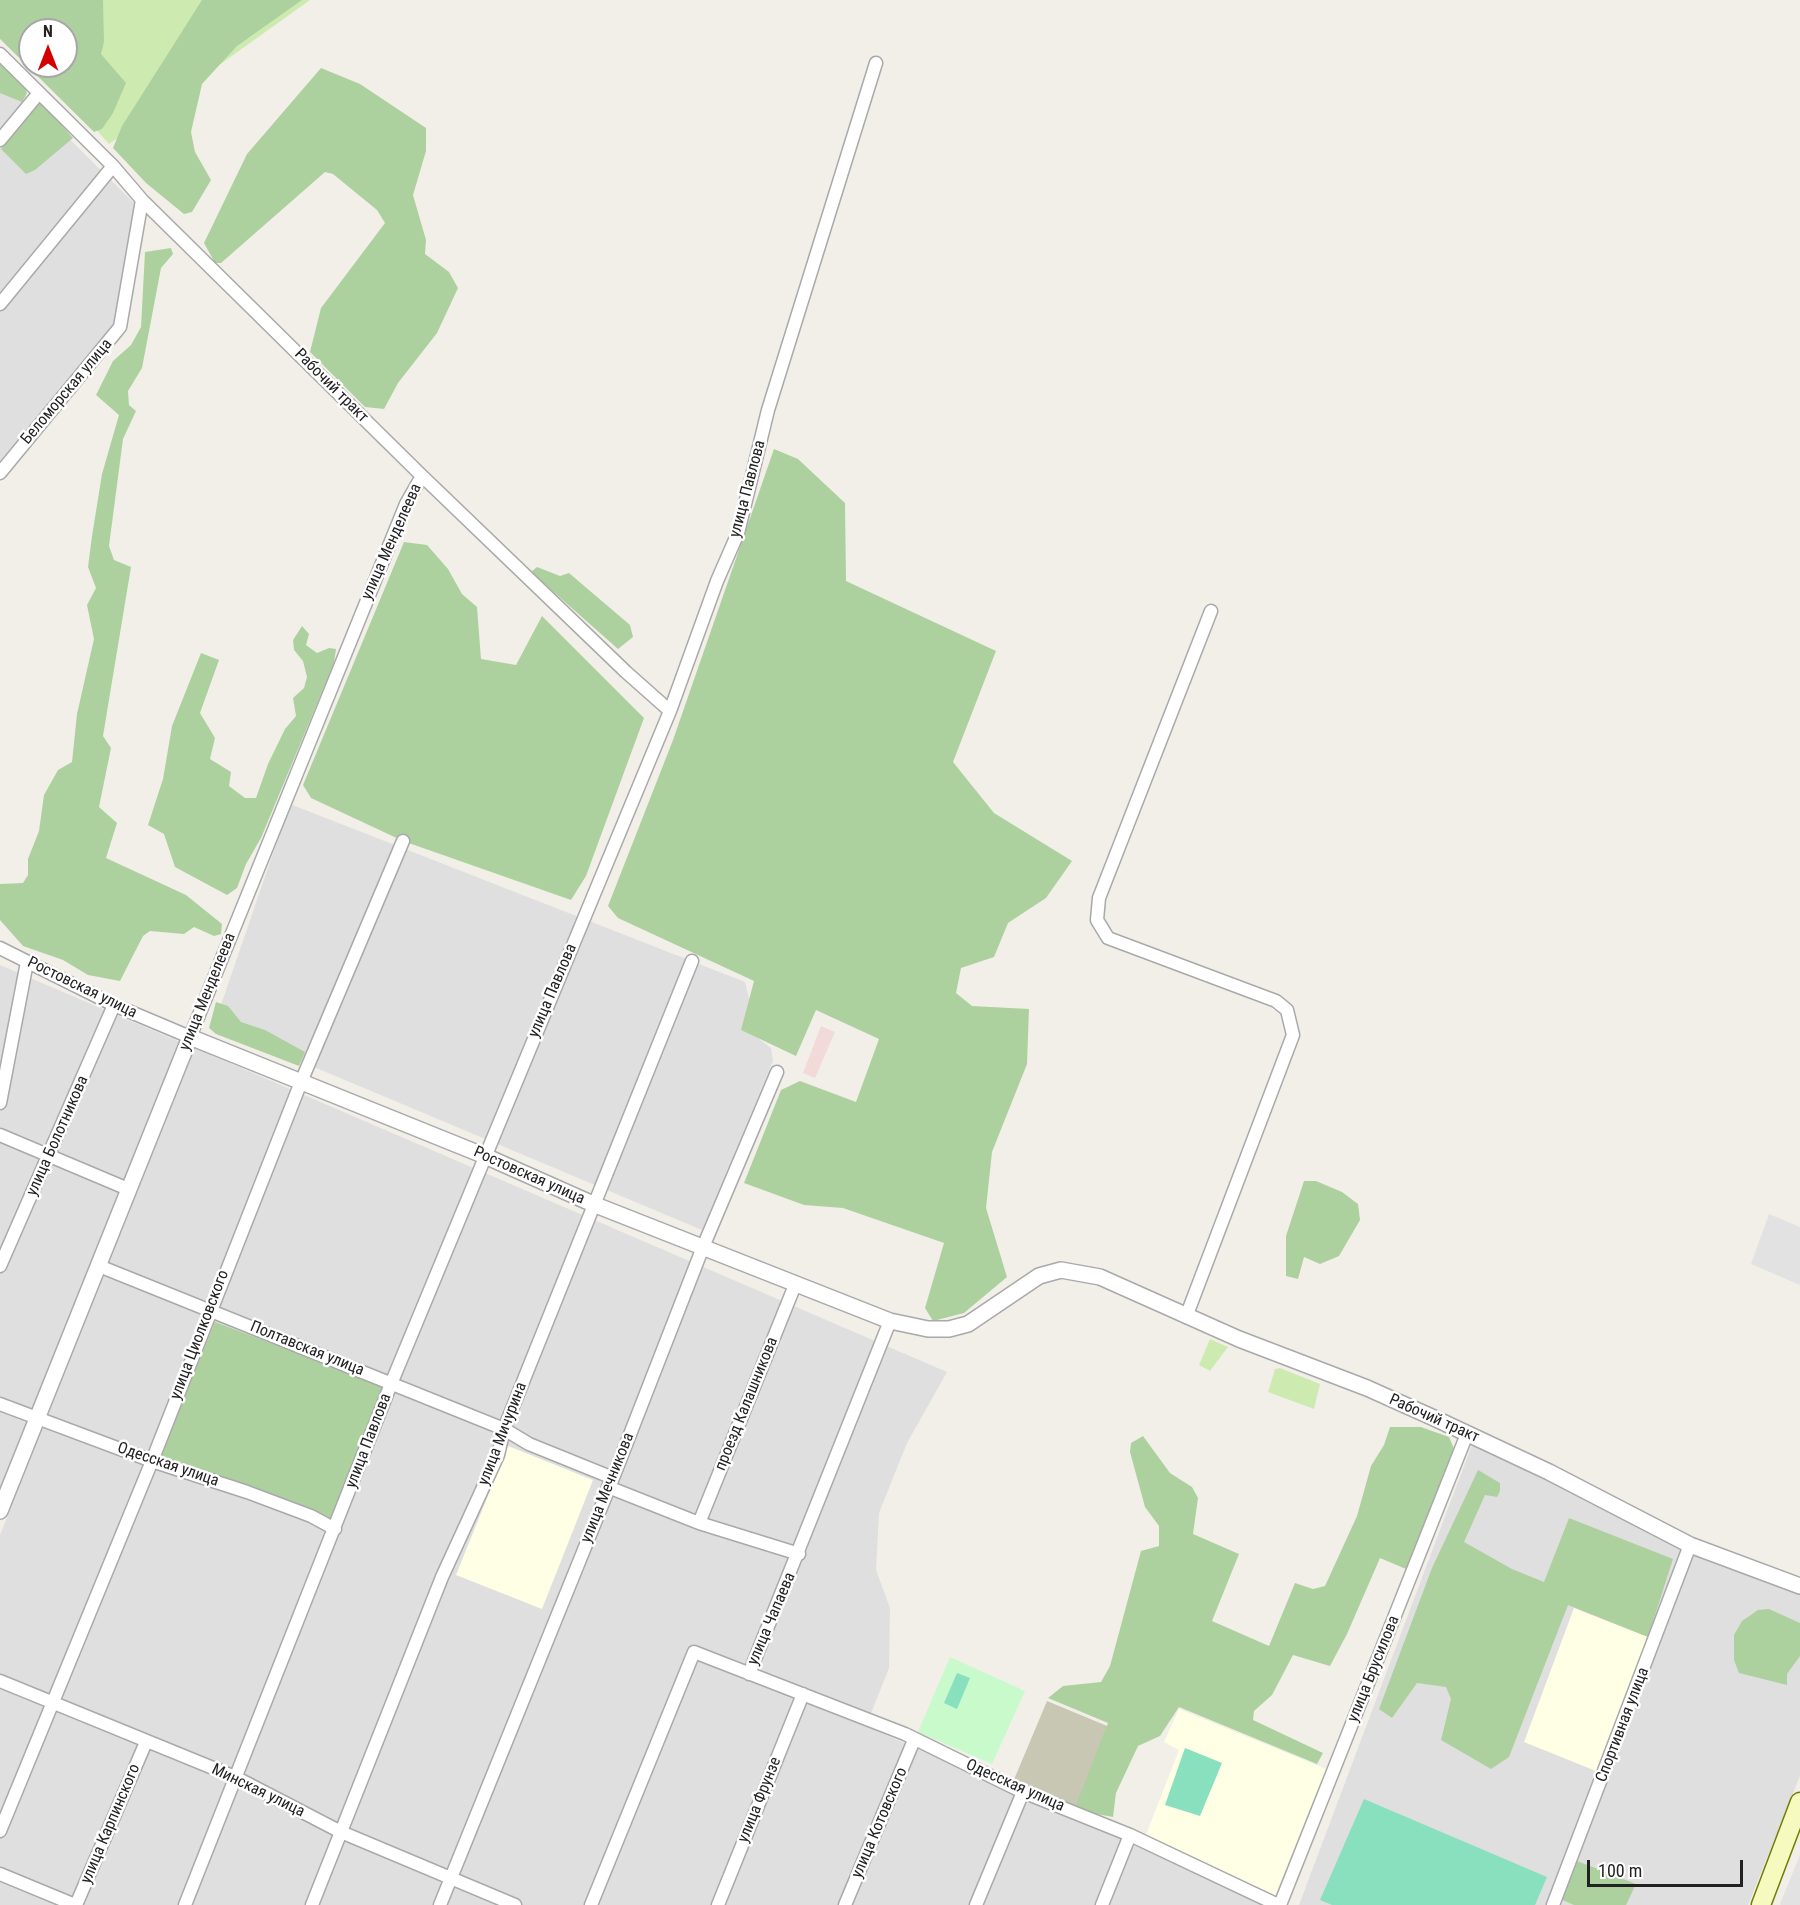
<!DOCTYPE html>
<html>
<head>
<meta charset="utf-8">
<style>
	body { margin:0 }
	#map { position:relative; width:1800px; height:1905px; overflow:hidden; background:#f2efe9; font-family:"Roboto Condensed",sans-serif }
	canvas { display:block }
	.north { position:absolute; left:18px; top:18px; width:60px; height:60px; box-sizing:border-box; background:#fff; border:2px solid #a7a7a7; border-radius:50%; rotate:0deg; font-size:16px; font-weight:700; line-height:24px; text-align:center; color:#222 }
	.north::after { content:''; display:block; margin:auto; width:21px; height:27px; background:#d40000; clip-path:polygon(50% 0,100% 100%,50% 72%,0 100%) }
	.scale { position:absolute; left:1587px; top:1860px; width:156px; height:27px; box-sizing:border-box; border:3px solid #222; border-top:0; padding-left:8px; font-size:18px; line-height:21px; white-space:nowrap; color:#222; -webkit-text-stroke:4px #fff; paint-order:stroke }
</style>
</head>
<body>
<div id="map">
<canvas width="1800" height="1905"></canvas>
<div class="north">N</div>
<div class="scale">100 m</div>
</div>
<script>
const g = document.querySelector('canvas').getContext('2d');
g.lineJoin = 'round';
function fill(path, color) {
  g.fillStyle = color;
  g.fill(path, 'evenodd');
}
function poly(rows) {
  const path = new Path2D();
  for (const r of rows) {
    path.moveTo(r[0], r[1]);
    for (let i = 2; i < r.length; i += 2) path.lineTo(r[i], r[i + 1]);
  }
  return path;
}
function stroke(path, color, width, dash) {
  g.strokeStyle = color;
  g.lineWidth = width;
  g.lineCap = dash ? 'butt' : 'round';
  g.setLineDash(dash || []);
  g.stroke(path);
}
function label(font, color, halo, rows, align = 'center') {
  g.font = font + ' "Roboto Condensed",sans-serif';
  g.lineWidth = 5;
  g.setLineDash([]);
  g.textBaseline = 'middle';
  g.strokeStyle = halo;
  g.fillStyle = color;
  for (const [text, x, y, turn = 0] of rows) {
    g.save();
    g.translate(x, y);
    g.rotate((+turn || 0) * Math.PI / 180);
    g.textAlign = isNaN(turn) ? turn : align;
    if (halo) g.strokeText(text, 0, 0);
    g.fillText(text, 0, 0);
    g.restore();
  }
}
fill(poly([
	[0,70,136,205,117,324,0,466],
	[290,804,745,982,759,1039,771,1048,773,1061,702,1230,214,1025],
	[0,965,180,1042,0,1491],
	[195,1048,947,1372,907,1443,879,1513,876,1570,890,1608,889,1668,866,1726,1268,1905,0,1905,0,1535],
	[1473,1442,1697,1556,1800,1594,1800,1776,1748,1905,1299,1905]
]), '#e0dfdf');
fill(poly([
	[821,1026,835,1032,815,1078,803,1073]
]), '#f2dad9');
fill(poly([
	[508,1446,593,1480,542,1609,456,1575],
	[1574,1608,1648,1637,1596,1771,1524,1742],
	[1179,1709,1326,1769,1275,1895,1146,1835,1179,1750,1164,1742]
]), '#ffffe5');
fill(poly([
	[1047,1701,1112,1728,1078,1809,1013,1782]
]), '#c7c7b4');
fill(poly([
	[0,0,310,0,109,144,39,66,66,66,66,30,30,30],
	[1210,1339,1228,1347,1210,1371,1199,1365],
	[1280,1368,1320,1384,1314,1409,1268,1392,1275,1369]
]), '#cdebb0');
fill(poly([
	[0,0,103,0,104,42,101,54,126,83,113,113,102,129,94,132,0,39],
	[30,30,66,30,66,66,30,66],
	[202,0,302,0,237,46,202,84,191,132,195,152,211,180,192,212,184,214,146,183,113,148,122,126],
	[0,62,24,86,27,93,22,102,0,93],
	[321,68,360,84,426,128,426,151,413,195,426,240,425,254,449,272,458,288,437,333,398,383,384,409,365,407,310,352,321,308,385,223,377,210,333,174,325,172,221,263,215,263,204,243,247,154],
	[38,102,45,106,73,138,35,170,26,174,1,149],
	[171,248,173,254,161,268,142,368,128,391,129,405,136,411,123,439,109,546,114,560,131,567,103,736,111,748,99,807,117,823,106,858,186,895,222,924,221,934,214,936,194,927,184,934,150,931,143,936,120,981,88,975,63,960,23,946,0,920,0,884,23,883,28,875,28,859,39,831,44,795,58,770,72,762,77,714,94,639,87,605,96,588,88,567,92,536,102,474,119,415,96,395,113,361,131,345,141,327,145,252],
	[774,449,798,459,845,503,846,581,996,651,953,762,994,813,1072,861,1046,898,1008,923,994,957,961,968,956,993,972,1006,1029,1009,1027,1064,992,1152,986,1208,1007,1277,964,1313,933,1321,925,1308,944,1243,843,1208,804,1205,744,1183,781,1090,800,1081,856,1102,879,1039,816,1010,796,1056,741,1030,754,981,618,918,608,906,673,740],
	[404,542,427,545,448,569,462,594,477,607,481,659,516,665,542,616,644,718,586,876,571,900,403,841,311,798,303,785],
	[537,567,560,576,569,573,630,625,633,637,618,649,531,572],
	[302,626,309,634,306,645,317,653,329,648,336,649,334,663,261,838,246,864,237,888,227,895,175,867,164,834,148,825,163,779,172,726,201,653,219,660,200,713,215,738,210,759,231,772,229,786,245,798,256,798,268,764,285,729,296,716,293,698,304,688,307,677,303,661,294,650,293,640],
	[216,1002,228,1006,241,1022,265,1030,305,1052,299,1066,216,1034,209,1028],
	[1304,1181,1316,1181,1342,1192,1358,1204,1360,1220,1339,1256,1320,1264,1304,1257,1298,1279,1286,1276,1286,1236],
	[215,1322,384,1386,331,1518,160,1458],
	[1390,1427,1421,1427,1449,1437,1455,1451,1412,1561,1406,1569,1380,1558,1347,1634,1330,1666,1293,1655,1272,1695,1254,1711,1253,1720,1323,1753,1317,1764,1179,1707,1160,1736,1138,1746,1116,1793,1113,1817,1091,1813,1076,1805,1108,1723,1048,1698,1063,1686,1101,1682,1110,1666,1141,1551,1159,1546,1159,1526,1145,1507,1130,1452,1131,1443,1143,1436,1170,1473,1192,1487,1198,1498,1193,1534,1239,1554,1212,1621,1269,1646,1295,1583,1313,1589,1325,1586,1357,1516,1371,1466,1384,1445],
	[1478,1470,1500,1483,1500,1491,1497,1497,1485,1495,1464,1542,1512,1569,1544,1582,1569,1518,1673,1559,1648,1637,1568,1605,1509,1757,1491,1769,1441,1740,1451,1699,1446,1687,1417,1683,1392,1718,1379,1709,1432,1568],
	[1769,1609,1800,1623,1800,1656,1787,1674,1787,1685,1739,1673,1734,1660,1734,1635,1742,1621,1758,1610],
	[1577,1861,1636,1884,1626,1905,1574,1905,1560,1899]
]), '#add19e');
fill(poly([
	[950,1657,1025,1691,992,1764,918,1732]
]), '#c8facc');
fill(poly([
	[957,1673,970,1678,957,1709,944,1703],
	[1185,1748,1222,1763,1200,1816,1165,1805],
	[1364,1799,1547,1877,1535,1905,1332,1905,1320,1900]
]), '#88e0be');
fill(poly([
	[1769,1214,1800,1227,1800,1285,1751,1264],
	[1800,1855,1800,1905,1781,1905,1780,1904]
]), '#e2e2e2');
const minor = poly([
	[0,54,113,166,142,200,420,474,626,672,670,711],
	[0,140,39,93],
	[0,304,113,166],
	[0,473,120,327,142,200],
	[0,948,114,1005,190,1037,406,504,422,476],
	[0,1103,27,962],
	[0,1135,128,1189],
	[0,1266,114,1005],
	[99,1266,504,1429,529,1444,613,1478],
	[1186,1317,1293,1035,1287,1010,1276,1001,1108,938,1097,920,1099,898,1211,611],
	[0,1404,152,1461,247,1492,311,1516,335,1529],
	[608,1487,699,1523,799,1554],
	[699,1523,795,1285],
	[749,1674,890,1321],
	[0,1681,235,1777,341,1832,515,1905],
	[0,1831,152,1461,301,1082,403,841],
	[0,1874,75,1905],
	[76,1905,146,1742],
	[185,1905,391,1384,670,711,717,581,738,533,768,410,876,63],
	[312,1905,442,1577,498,1455,504,1429,692,961],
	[440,1905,613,1478,703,1247,777,1072],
	[591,1905,694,1652,905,1734,1023,1792,1130,1835,1278,1905],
	[718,1905,803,1694],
	[845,1905,914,1740],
	[976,1905,1023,1792],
	[1102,1905,1130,1835],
	[1280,1905,1467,1434],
	[1553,1905,1690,1545]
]);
const tertiary = poly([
	[0,1511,190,1037,485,1156,593,1204,890,1321,928,1329,949,1329,968,1324,1039,1276,1061,1270,1100,1277,1239,1339,1367,1388,1434,1418,1549,1472,1690,1545,1800,1586]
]);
const secondary = poly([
	[1761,1905,1800,1802]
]);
stroke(minor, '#a9a9a9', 15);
stroke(tertiary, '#a9a9a9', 18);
stroke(secondary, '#707d05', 21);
stroke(minor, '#fff', 12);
stroke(tertiary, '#fff', 15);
stroke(secondary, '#f7fabf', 18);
label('16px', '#222', '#fff', [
	["Рабочий тракт",331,386,45],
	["Беломорская улица",67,392,-50],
	["улица Павлова",748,489,-75],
	["улица Менделеева",392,542,-66],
	["Ростовская улица",82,988,26],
	["улица Павлова",553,991,-67],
	["улица Менделеева",208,992,-68],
	["улица Болотникова",58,1136,-66],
	["Ростовская улица",529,1176,24],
	["улица Циолковского",200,1335,-69],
	["Полтавская улица",307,1349,22],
	["проезд Калашникова",747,1404,-68],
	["Рабочий тракт",1434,1419,24],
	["улица Мичурина",503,1434,-69],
	["улица Павлова",369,1441,-69],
	["Одесская улица",168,1465,19],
	["улица Мечникова",608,1488,-68],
	["улица Чапаева",772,1619,-67],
	["улица Брусилова",1374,1669,-68],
	["Спортивная улица",1623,1725,-69],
	["Одесская улица",1015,1786,24],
	["Минская улица",258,1791,26],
	["улица Фрунзе",760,1800,-68],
	["улица Котовского",880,1823,-67],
	["улица Карпинского",111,1824,-67]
]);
</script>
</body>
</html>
